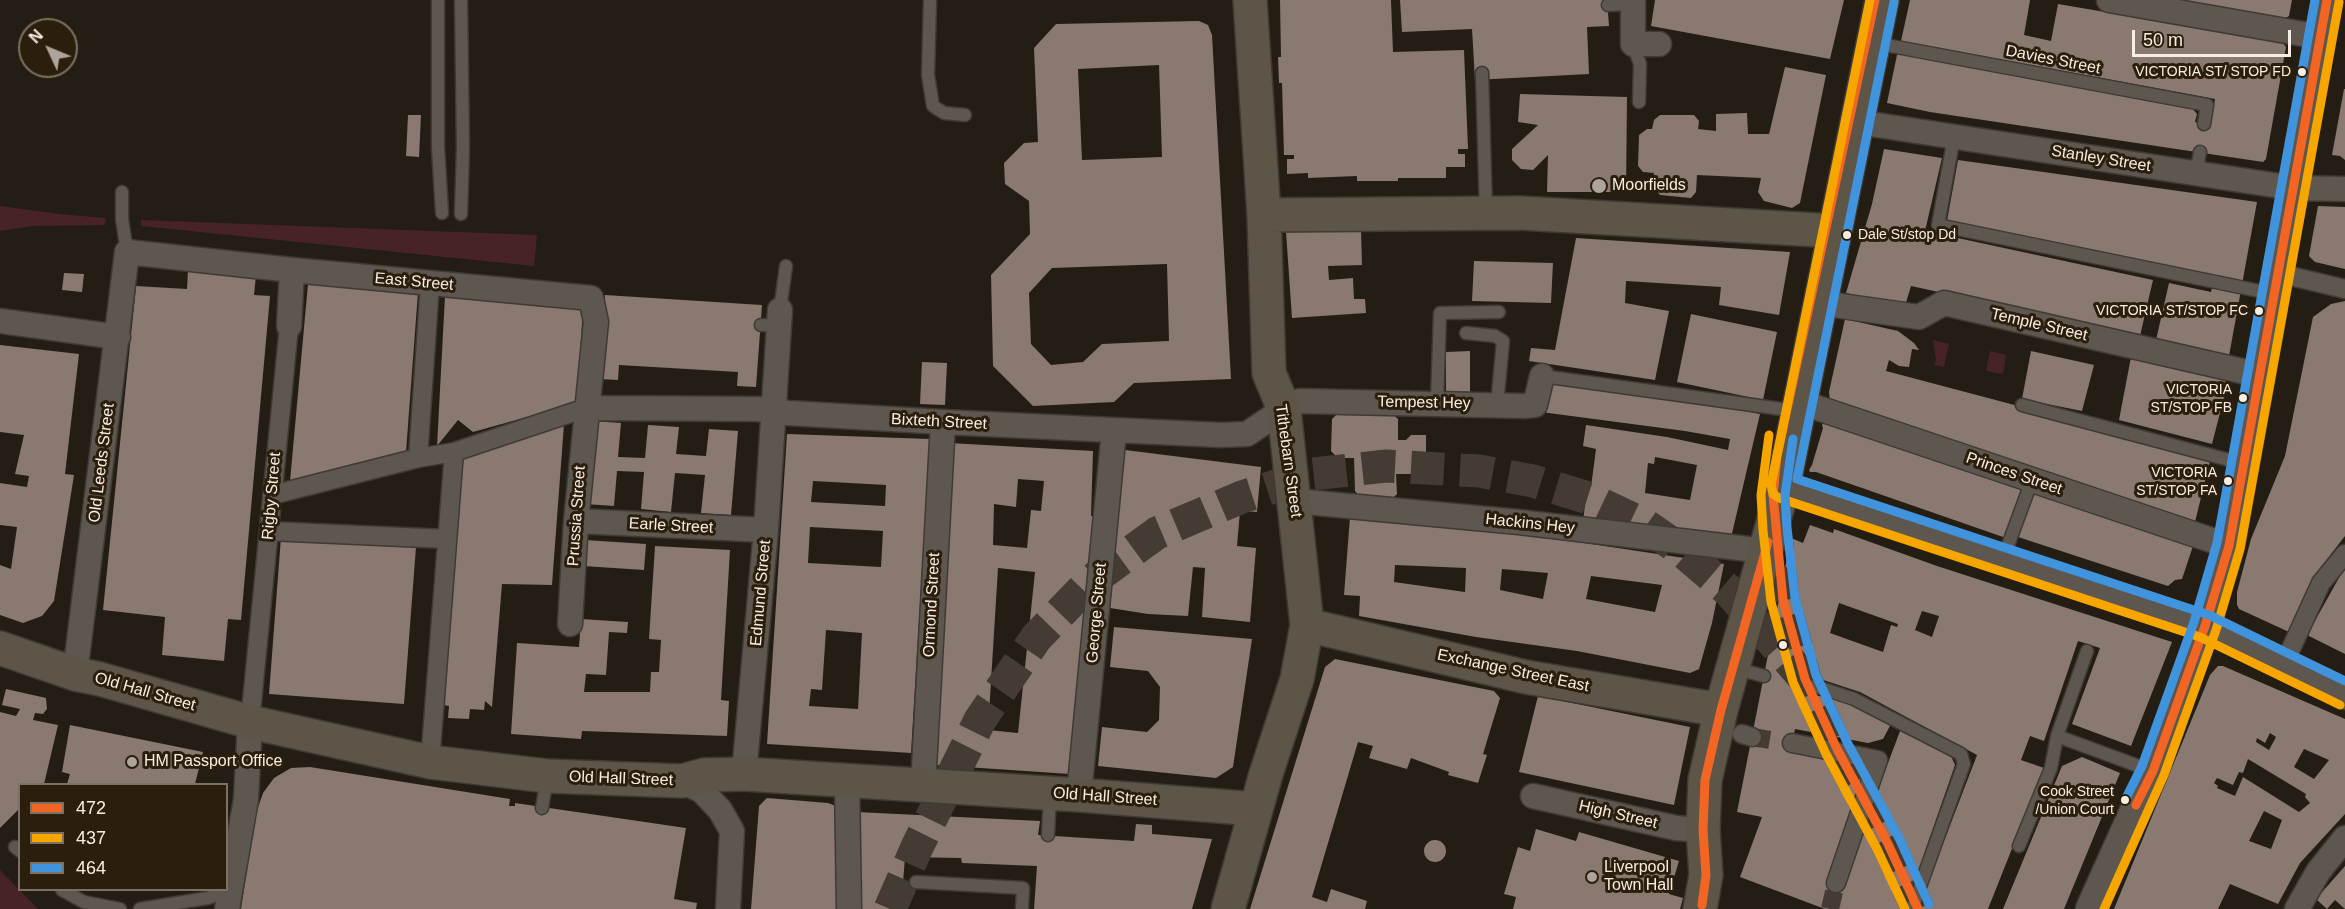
<!DOCTYPE html>
<html>
<head>
<meta charset="utf-8">
<style>
	body { margin:0 }
	#map { position:relative; width:2345px; height:909px; overflow:hidden; background:#241d14; font-family:Arial,sans-serif }
	canvas { display:block }
	.legend { position:absolute; left:18px; top:783px; width:210px; height:108px; box-sizing:border-box; background:#2b1e0d; border:2px solid #7d7163; margin:0; padding:8px 10px; list-style:none; font-size:18px; color:#f7eee3 }
	.legend li { display:flex; align-items:center; gap:12px; height:30px }
	.legend b { width:30px; border:2px solid #7d7163 }
	.north { position:absolute; left:18px; top:18px; width:60px; height:60px; box-sizing:border-box; background:#2b1e0d; border:2px solid #7d7163; border-radius:50%; rotate:314deg; font-size:16px; font-weight:700; line-height:24px; text-align:center; color:#f7eee3 }
	.north::after { content:''; display:block; margin:auto; width:21px; height:27px; background:#ada59b; clip-path:polygon(50% 0,100% 100%,50% 72%,0 100%) }
	.scale { position:absolute; left:2132px; top:30px; width:159px; height:27px; box-sizing:border-box; border:3px solid #f7eee3; border-top:0; padding-left:8px; font-size:18px; line-height:21px; white-space:nowrap; color:#f7eee3; -webkit-text-stroke:4px #2b1e0d; paint-order:stroke }
</style>
</head>
<body>
<div id="map">
<canvas width="2345" height="909"></canvas>
<ul class="legend">
<li><b style="height:8px;background:#f26522"></b>472</li>
<li><b style="height:8px;background:#f7a600"></b>437</li>
<li><b style="height:8px;background:#4094de"></b>464</li>
</ul>
<div class="north">N</div>
<div class="scale">50 m</div>
</div>
<script>
const g = document.querySelector('canvas').getContext('2d');
g.lineJoin = 'round';
function fill(path, color) {
  g.fillStyle = color;
  g.fill(path, 'evenodd');
}
function poly(rows) {
  const path = new Path2D();
  for (const r of rows) {
    if (r.length === 3) {
      path.moveTo(r[0] + r[2], r[1]);
      path.arc(r[0], r[1], r[2], 0, 2 * Math.PI);
      continue;
    }
    path.moveTo(r[0], r[1]);
    for (let i = 2; i < r.length; i += 2) path.lineTo(r[i], r[i + 1]);
  }
  return path;
}
function stroke(path, color, width, dash) {
  g.strokeStyle = color;
  g.lineWidth = width;
  g.lineCap = dash ? 'butt' : 'round';
  g.setLineDash(dash || []);
  g.stroke(path);
}
function label(font, color, halo, rows, align = 'center') {
  g.font = font + ' Arial,sans-serif';
  g.lineWidth = 6;
  g.setLineDash([]);
  g.textBaseline = 'middle';
  g.strokeStyle = halo;
  g.fillStyle = color;
  for (const [text, x, y, turn = 0] of rows) {
    g.save();
    g.translate(x, y);
    g.rotate((+turn || 0) * Math.PI / 180);
    g.textAlign = isNaN(turn) ? turn : align;
    if (halo) g.strokeText(text, 0, 0);
    g.fillText(text, 0, 0);
    g.restore();
  }
}
fill(poly([
	[0,206,59,214,106,218,105,225,32,226,0,231],
	[141,220,537,235,534,266,141,226],
	[1933,340,1949,344,1944,367,1934,365,1936,360],
	[1990,351,2006,355,2003,374,1986,371],
	[0,870,38,909,0,909]
]), '#482324');
fill(poly([
	[1280,0,1391,0,1393,52,1464,50,1468,149,1458,149,1458,154,1465,154,1465,167,1446,167,1446,178,1398,178,1398,181,1357,181,1357,176,1308,178,1308,173,1287,174,1287,159,1294,159,1294,155,1284,155,1282,83,1279,83,1278,57,1281,57],
	[1400,0,1607,0,1609,26,1587,27,1589,74,1475,80,1472,29,1402,32],
	[1655,0,1844,0,1830,59,1651,26],
	[1910,0,2030,0,2024,35,2051,41,2058,4,2282,42,2286,47,2266,159,2263,162,1930,112,1887,103,1898,50,2191,107,2197,114,2195,122,2211,125,2215,99,1901,41],
	[2171,0,2292,0,2289,16,2280,21],
	[1199,21,1208,25,1212,35,1231,379,1134,383,1114,402,1033,406,993,366,991,275,1030,234,1029,201,1005,184,1004,163,1024,143,1038,142,1034,48,1056,24],
	[1159,65,1162,157,1082,160,1078,69],
	[1167,264,1169,341,1102,344,1083,362,1051,365,1031,344,1029,293,1052,268],
	[1785,67,1826,75,1800,203,1792,208,1764,201,1758,192,1761,178,1697,175,1696,192,1691,198,1660,195,1652,185,1654,173,1643,172,1638,166,1639,135,1647,129,1652,129,1654,120,1660,115,1694,115,1699,121,1698,129,1716,131,1716,114,1747,113,1748,134,1769,134],
	[2344,89,2345,89,2345,160,2340,156,2332,155],
	[1520,94,1627,97,1626,192,1547,192,1548,155,1533,170,1521,169,1512,160,1512,149,1538,125,1518,122],
	[408,115,421,115,419,157,406,156],
	[1884,149,1942,158,1925,231,2153,280,2140,336,1911,286,1905,306,1846,293,1872,204],
	[1958,160,2257,202,2229,356,2156,340,2169,283,2211,292,2215,276,1947,221],
	[2318,206,2345,207,2345,269,2315,262,2309,256],
	[1361,229,1362,265,1328,266,1329,280,1353,278,1354,299,1365,299,1366,313,1292,318,1286,232],
	[1576,238,1790,252,1779,315,1719,305,1721,287,1626,281,1625,303,1669,311,1655,380,1529,361,1531,348,1555,350],
	[1474,261,1553,263,1551,303,1472,301],
	[188,270,256,275,254,295,270,296,241,620,228,619,224,661,162,655,165,617,103,610,136,286,187,289],
	[64,273,84,274,82,292,62,290],
	[308,284,418,292,406,452,290,481],
	[605,295,762,305,756,387,737,386,738,372,619,365,618,380,599,379],
	[445,296,583,307,577,403,473,432,458,420,437,446],
	[2345,301,2345,536,2314,576,2289,632,2239,609,2237,605,2237,592,2251,539,2285,456,2313,317,2331,304],
	[1691,314,1777,332,1763,400,1677,382],
	[1845,319,1898,331,1914,343,1919,350,1912,349,1909,367,1899,366,1889,360,1886,371,2211,457,2194,526,1830,401,1829,392],
	[0,345,79,354,65,474,74,475,54,601,42,616,23,623,0,615,0,565,11,569,17,527,0,525,0,483,27,487,29,476,15,474,24,435,0,432],
	[1470,351,1470,395,1446,395,1446,352],
	[2031,351,2094,365,2082,411,2022,399],
	[2131,357,2229,378,2212,444,2119,420],
	[922,362,947,363,945,405,920,404],
	[1547,379,1692,401,1760,414,1730,542,1583,522,1587,487,1591,487,1596,449,1583,446,1586,425,1667,437,1728,450,1730,439,1685,431,1541,412],
	[1655,457,1697,465,1690,500,1645,493,1648,463,1654,464],
	[1338,413,1391,413,1398,419,1398,440,1406,440,1411,435,1426,435,1426,474,1396,474,1397,494,1393,498,1359,496,1355,491,1354,458,1338,458,1331,451,1332,419],
	[592,421,621,423,618,457,645,458,648,425,679,427,676,454,706,456,709,429,738,431,731,515,701,513,705,475,675,473,671,512,641,509,644,472,617,471,614,506,585,504],
	[1825,421,1830,424,2023,490,2006,538,1816,472,1810,472,1809,470,1812,465,1823,428,1822,425],
	[564,424,552,585,502,584,492,707,485,701,484,710,470,709,469,719,448,718,449,706,439,704,457,453],
	[787,434,930,439,911,753,767,744],
	[813,481,886,485,885,506,811,502],
	[810,527,883,531,881,567,808,563],
	[826,630,862,633,858,709,809,706,811,689,822,690],
	[949,443,1093,451,1091,516,1096,516,1070,774,936,765],
	[1018,479,1044,481,1041,511,1031,510,1027,548,993,545,994,504,1016,507],
	[998,568,1035,572,1018,733,988,730],
	[1125,450,1261,467,1257,512,1240,511,1237,546,1256,548,1250,622,1202,617,1205,568,1193,567,1188,616,1148,614,1110,608],
	[2035,487,2195,540,2182,579,2175,580,2168,586,2018,537],
	[1350,517,1485,528,1724,564,1712,623,1699,669,1690,673,1577,651,1476,637,1359,616,1360,596,1344,595],
	[1395,565,1466,568,1465,592,1394,582],
	[1502,569,1548,573,1543,599,1500,590],
	[1591,576,1662,585,1655,612,1586,599],
	[1810,525,1833,533,1834,529,1937,566,2172,642,2131,746,2072,724,2100,648,2078,641,2044,741,2030,736,2021,760,2044,768,1988,909,1918,909,1977,755,1860,692,1817,678,1814,695,1844,701,1891,724,1883,739,1868,743,1795,729,1790,752,1863,766,1867,776,1827,879,1842,886,1900,731,1951,756,1955,765,1905,909,1825,909,1740,877,1762,817,1737,812,1791,538,1803,543],
	[1839,603,1898,624,1897,627,1891,625,1883,652,1830,633],
	[1922,611,1939,616,1932,637,1915,630],
	[281,537,416,547,404,704,269,694],
	[585,540,646,544,644,570,583,566],
	[655,546,730,550,721,700,729,701,727,736,582,731,581,739,511,734,517,643,579,647,581,619,628,622,627,633,609,632,606,675,586,674,584,692,650,692,651,672,659,672,661,640,649,639],
	[2345,567,2345,654,2307,635],
	[1114,627,1252,639,1233,767,1216,778,1098,766,1102,727,1147,732,1159,720,1160,687,1148,671,1110,667],
	[1335,659,1494,691,1500,698,1483,754,1487,755,1478,783,1448,775,1449,772,1411,758,1407,769,1369,758,1373,746,1358,742,1312,897,1327,902,1331,889,1367,901,1365,909,1250,909,1325,667],
	[2218,666,2223,666,2345,719,2345,814,2300,863,2278,904,2230,884,2218,909,2114,909,2210,675],
	[2270,733,2276,737,2269,750,2256,742,2257,738,2265,743],
	[2304,749,2329,760,2314,779,2294,767],
	[2248,759,2306,794,2305,797,2310,803,2299,812,2243,777,2235,796,2217,788,2218,786,2214,783,2217,778,2233,785,2239,772,2243,773],
	[2264,811,2282,820,2271,849,2249,841],
	[6,689,46,698,47,709,43,714,35,713,33,720,58,725,44,784,20,784,20,808,0,828,0,712,16,716,20,709,2,705],
	[1538,696,1690,727,1674,805,1519,772],
	[70,725,203,752,195,784,67,784,70,774,62,772],
	[2082,757,2120,773,2064,909,2003,909,2062,766],
	[310,767,510,799,509,806,515,806,515,803,686,828,674,899,697,903,696,909,241,909,255,816,263,793,274,778,291,768],
	[767,798,828,803,836,806,838,909,751,909,759,806],
	[857,812,1040,821,1038,835,1134,841,1136,824,1152,825,1152,834,1212,839,1192,909,1034,909,1037,866,962,863,961,858,905,857,901,909,859,909],
	[1536,829,1576,841,1579,832,1679,861,1669,894,1683,898,1680,909,1513,909,1516,897,1504,894,1518,847,1530,851],
	[1435,851,11],
	[2345,866,2345,909,2335,900,2327,909,2316,899]
]), '#897970');
stroke(poly([
	[1752,737,1770,740],
	[1830,909,1836,883]
]), '#443c33', 18, [18, 9]);
stroke(poly([
	[1774,519,1783,600,1805,679,1837,749,1888,844,1918,909],
	[890,909,917,847,980,720,1036,638,1091,581,1157,533,1242,497,1313,474,1386,466,1479,471,1533,481,1588,498,1645,525,1681,550,1729,591,1805,679]
]), '#443c33', 33, [33, 16]);
const service = poly([
	[438,0,438,147,442,213],
	[461,0,463,148,461,214],
	[930,0,928,75,933,106,944,113,965,115],
	[1608,5,1633,4],
	[1875,43,2207,105,2204,124],
	[1633,44,1640,64,1639,102],
	[1482,73,1486,212],
	[1954,137,1938,225,2274,294],
	[2196,173,2200,152],
	[122,192,122,219,127,252],
	[780,310,786,266],
	[761,325,779,326],
	[1466,333,1495,336,1503,341,1497,405],
	[1542,376,1796,411],
	[1437,403,1440,313,1499,312],
	[2022,405,2244,464],
	[2003,559,2032,480],
	[1734,668,1764,676],
	[1815,686,1854,699,1961,754,1964,764,1912,909],
	[2057,736,2152,771],
	[542,808,547,778],
	[1048,835,1050,795],
	[2019,846,2051,768,2057,736,2087,651],
	[15,847,20,851],
	[916,882,1023,888,1022,909],
	[62,890,84,902,120,909],
	[140,909,208,898,230,890]
]);
const pedestrian = poly([
	[2278,273,2345,289],
	[418,458,430,283],
	[272,495,418,458,454,452,586,408],
	[269,531,447,539],
	[2284,664,2321,583,2345,554],
	[250,722,289,326],
	[1742,734,1752,737],
	[1792,743,1878,760,1836,883],
	[430,762,454,452]
]);
const minor = poly([
	[1633,0,1633,44,1659,44],
	[2109,0,2320,37],
	[1857,122,2293,188,2345,189],
	[1820,303,1919,317,1944,303,2259,375],
	[0,321,118,337],
	[289,326,292,270],
	[1800,402,2229,546],
	[586,408,758,409,788,413,943,422,1220,435,1247,434,1284,409,1300,401,1524,406,1535,405,1542,376],
	[1783,487,2205,626],
	[1295,501,1519,522,1765,551],
	[576,521,766,530],
	[75,674,127,252,292,270,591,298,596,322,576,521,570,624],
	[744,774,766,530,780,310],
	[682,781,702,791,720,810,732,831,728,909],
	[847,782,849,909],
	[923,787,943,422],
	[1079,795,1114,431],
	[1533,796,1676,828,1703,830],
	[227,909,246,799,250,722],
	[2297,909,2318,872,2345,838]
]);
const tertiary = poly([
	[2205,626,2345,694],
	[2091,909,2153,771,2205,626,2229,546,2327,0]
]);
const primary = poly([
	[1264,215,1520,213,1835,231],
	[1307,625,1526,677,1721,710],
	[0,648,75,674,100,679,250,722,430,762,547,776,682,781,704,775,744,774,1079,795,1256,809],
	[1228,909,1266,774,1297,679,1307,625,1284,409,1269,373,1264,215,1250,0],
	[1700,909,1706,875,1703,830,1705,780,1721,710,1783,487,1882,0]
]);
stroke(service, '#3f3a33', 15);
stroke(pedestrian, '#3f3a33', 21);
stroke(minor, '#3f3a33', 27);
stroke(tertiary, '#3f3a33', 33);
stroke(primary, '#3f3a33', 36);
stroke(service, '#5d5750', 12);
stroke(pedestrian, '#5d5750', 18);
stroke(minor, '#5d5750', 24);
stroke(tertiary, '#5d5750', 30);
stroke(primary, '#5c5548', 33);
stroke(poly([
	[1875,0,1777,456,1773,495,1783,600,1805,679,1837,749,1888,844,1918,909],
	[2136,805,2153,771,2205,626,2229,546,2327,0],
	[1702,905,1706,875,1703,830,1705,780,1721,710,1768,542]
]), '#f26522', 9);
stroke(poly([
	[1870,0,1771,485,1773,494,1779,498,2200,637,2340,705],
	[1769,435,1761,495,1763,530,1771,602,1793,682,1826,754,1877,849,1905,909],
	[2104,909,2164,775,2216,630,2240,549,2339,2]
]), '#f7a600', 9);
stroke(poly([
	[1894,2,1797,479,2209,615,2345,681],
	[1793,439,1785,495,1787,528,1795,598,1816,675,1848,744,1899,838,1929,904],
	[2125,800,2142,766,2194,622,2217,543,2315,0]
]), '#4094de', 9);
for (const [x, y, r, color] of [
	[2302,72,5,"#f7eee3"],
	[1599,186,8,"#ada59b"],
	[1847,235,5,"#f7eee3"],
	[2259,311,5,"#f7eee3"],
	[2243,398,5,"#f7eee3"],
	[2228,481,5,"#f7eee3"],
	[1783,645,5,"#f7eee3"],
	[132,762,6,"#ada59b"],
	[2125,800,5,"#f7eee3"],
	[1592,877,6,"#ada59b"]
]) {
  const dot = new Path2D();
  dot.arc(x, y, r, 0, 2 * Math.PI);
  g.fillStyle = color;
  g.fill(dot);
  stroke(dot, '#2b1e0d', 2);
}
label('14px', '#f7eee3', '#2b1e0d', [
	["VICTORIA ST/ STOP FD",2291,72],
	["Dale St/stop Dd",1858,235,"left"],
	["VICTORIA ST/STOP FC",2248,311],
	["VICTORIA",2232,390],
	["ST/STOP FB",2232,408],
	["VICTORIA",2217,473],
	["ST/STOP FA",2217,491],
	["Cook Street",2114,792],
	["/Union Court",2114,810]
], 'right');
label('16px', '#f7eee3', '#2b1e0d', [
	["Davies Street",2053,60,11],
	["Stanley Street",2101,159,9],
	["East Street",414,282,5],
	["Temple Street",2039,325,13],
	["Tempest Hey",1424,403,1],
	["Bixteth Street",939,422,3],
	["Tithebarn Street",1288,461,82],
	["Old Leeds Street",102,463,-83],
	["Princes Street",2014,474,19],
	["Rigby Street",272,496,-85],
	["Prussia Street",577,516,-86],
	["Hackins Hey",1530,524,6],
	["Earle Street",671,526,3],
	["Edmund Street",761,593,-85],
	["Ormond Street",932,605,-87],
	["George Street",1097,613,-85],
	["Exchange Street East",1513,671,12],
	["Old Hall Street",145,692,16],
	["Old Hall Street",621,779,2],
	["Old Hall Street",1105,797,4],
	["High Street",1618,815,13]
]);
label('16px', '#f7eee3', '#2b1e0d', [
	["Moorfields",1612,186],
	["HM Passport Office",144,762],
	["Liverpool",1604,868],
	["Town Hall",1604,886]
], 'left');
</script>
</body>
</html>
